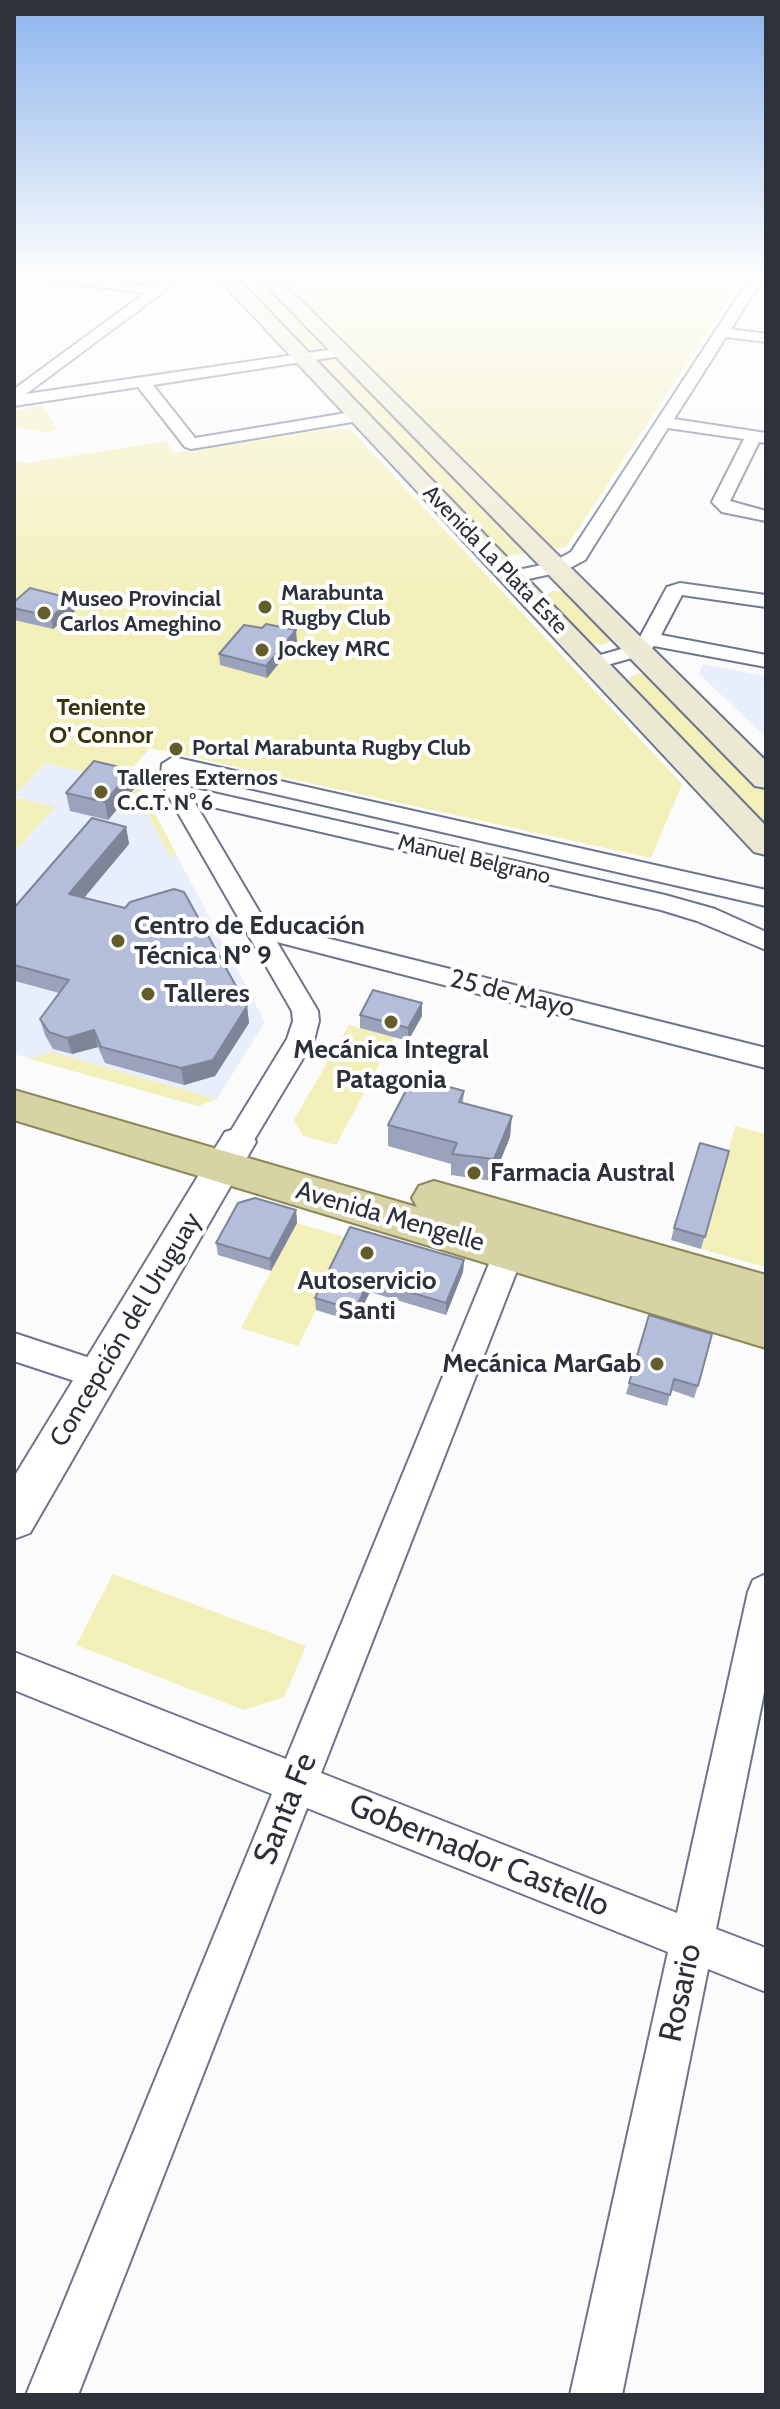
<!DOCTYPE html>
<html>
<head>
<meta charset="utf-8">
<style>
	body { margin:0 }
	#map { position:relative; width:780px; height:2409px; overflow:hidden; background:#fbfbfb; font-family:Cabin,sans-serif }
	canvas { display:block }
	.frame { position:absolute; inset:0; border:16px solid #2d313c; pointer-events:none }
</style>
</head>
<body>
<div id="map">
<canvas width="780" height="2409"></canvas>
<div class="frame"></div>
</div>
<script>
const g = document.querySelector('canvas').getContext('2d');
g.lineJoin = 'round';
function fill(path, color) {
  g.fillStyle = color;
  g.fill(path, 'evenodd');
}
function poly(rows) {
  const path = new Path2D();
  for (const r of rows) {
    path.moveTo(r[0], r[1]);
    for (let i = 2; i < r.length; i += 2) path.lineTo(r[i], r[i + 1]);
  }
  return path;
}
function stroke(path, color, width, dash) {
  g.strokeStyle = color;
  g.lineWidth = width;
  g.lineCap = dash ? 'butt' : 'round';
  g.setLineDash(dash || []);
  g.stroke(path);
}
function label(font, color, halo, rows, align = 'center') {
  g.font = font + ' Cabin,sans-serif';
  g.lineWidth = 8;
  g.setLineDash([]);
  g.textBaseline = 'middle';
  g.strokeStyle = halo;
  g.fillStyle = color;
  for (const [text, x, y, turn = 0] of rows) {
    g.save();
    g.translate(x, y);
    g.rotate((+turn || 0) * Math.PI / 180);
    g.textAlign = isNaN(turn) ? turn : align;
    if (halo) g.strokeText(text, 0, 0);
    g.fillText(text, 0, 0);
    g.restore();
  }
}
fill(poly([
	[703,664,766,676,766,737,699,674],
	[45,763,140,786,265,1022,217,1099,198,1106,14,1054,14,852,54,808,14,796]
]), '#e9eefd');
fill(poly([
	[233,275,255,275,324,348,313,352,303,349],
	[274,275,731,275,743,278,567,546,558,549,548,546],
	[327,358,339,361,525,548,524,554,505,556,317,362],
	[43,405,57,429,47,433,14,427,14,411],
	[335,428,351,430,682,784,651,858,150,748,121,781,45,763,14,796,14,461,28,463,166,441,174,453],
	[552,591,566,591,613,639,612,641,601,645,588,642,547,600,546,595],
	[638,673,655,678,766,792,766,827,630,683,629,678],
	[138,785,140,786,177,855,170,856,145,809,122,804],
	[14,797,55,807,14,852],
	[349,1025,394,1037,336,1145,303,1136,294,1120],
	[52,1052,217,1099,198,1106,30,1059],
	[735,1126,766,1134,766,1267,701,1249],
	[297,1223,351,1239,298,1346,241,1328],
	[113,1574,306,1646,284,1697,244,1710,76,1645]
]), '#f3efb8');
const minor = poly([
	[34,275,67,275,154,287,171,275,186,275,26,394,342,348,349,352,347,355,153,385,195,438,358,411,366,416,358,421,191,449,185,447,138,387,14,406,14,389,145,293,40,279,34,275],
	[752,275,765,275,731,329,766,334,766,342,726,337,674,419,766,433,766,443,759,442,730,501,766,511,766,521,722,512,712,502,744,439,668,428,585,560,564,571,511,583,504,581,502,577,504,573,551,563,571,552,752,275],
	[680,583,766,595,766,607,682,595,661,635,766,655,766,667,654,646,646,654,593,669,586,667,583,663,586,659,632,646,640,637,667,587,680,583],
	[173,757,766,890,766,906,183,773,187,787,665,895,715,909,766,932,766,950,697,921,661,910,195,803,266,923,766,1048,766,1068,277,942,318,1011,319,1021,314,1040,248,1150,238,1153,228,1150,224,1142,287,1039,293,1021,292,1011,166,792,161,775,162,764,173,757],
	[517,1220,528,1223,532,1232,321,1773,677,1913,748,1592,753,1580,766,1574,766,1683,716,1929,766,1948,766,1992,708,1969,622,2395,570,2395,668,1952,307,1808,78,2395,26,2395,272,1794,14,1690,14,1652,286,1759,502,1232,506,1223,517,1220],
	[14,1333,111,1365,116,1375,111,1385,99,1389,14,1361,14,1333]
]);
const tertiary = poly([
	[238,1128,251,1132,256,1142,30,1533,14,1539,14,1477,225,1132,238,1128]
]);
const secondary = poly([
	[215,275,234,275,766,826,766,855,754,852,215,275],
	[256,275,275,275,766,761,766,788,755,786,256,275],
	[753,275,766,275,766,281,755,279,753,275]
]);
const primary = poly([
	[14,1090,417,1207,412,1198,419,1186,434,1181,766,1275,766,1348,14,1120,14,1090]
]);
stroke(minor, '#6c758f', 4);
stroke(tertiary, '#6c758f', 4);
stroke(secondary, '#6c758f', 4);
stroke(primary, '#8b8759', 4);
fill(minor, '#fff');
fill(tertiary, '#fff');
fill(secondary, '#ece9d2');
fill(primary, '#d8d3a4');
fill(poly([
	[73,599,75,611,53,629,14,620,14,602],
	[262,628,297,641,267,678,220,665,219,654],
	[135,788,108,820,70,811,66,793],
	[126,827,129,844,84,898,247,1006,249,1023,215,1076,184,1085,105,1063,98,1047,72,1054,53,1049,45,1035,40,1019,59,993,15,981,14,983,14,908],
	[360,1015,422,1016,408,1041,360,1028],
	[464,1091,463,1103,510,1137,492,1181,451,1175,451,1164,388,1146,388,1125],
	[729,1151,701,1249,671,1240,674,1228],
	[296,1210,297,1223,271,1271,218,1255,216,1243],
	[350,1227,464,1260,463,1272,446,1315,370,1292,355,1322,316,1310,315,1298],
	[649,1315,698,1386,694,1398,671,1390,667,1406,626,1394]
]), '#9ba3bc');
fill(poly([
	[73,599,75,611,53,629,51,617],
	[296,630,297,641,267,678,266,666],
	[132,770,135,788,108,820,105,802],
	[126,827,129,844,73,911,69,894],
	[422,1003,422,1016,408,1041,408,1028],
	[247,1006,249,1023,215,1076,184,1085,181,1068],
	[94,1030,98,1047,72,1054,67,1038],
	[512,1116,510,1137,492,1181,494,1159],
	[296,1210,297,1223,271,1271,270,1259],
	[464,1260,463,1272,446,1315,446,1303],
	[369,1280,370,1292,355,1322,355,1310]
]), '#7e8599');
const building = poly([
	[30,588,73,599,51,617,14,608,14,602,30,588],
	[266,624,296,630,266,666,219,654,244,625,262,628,266,624],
	[94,761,132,770,105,802,66,793,94,761],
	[92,818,126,827,69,894,125,908,130,902,174,889,184,892,247,1006,213,1060,181,1068,101,1047,94,1030,67,1038,49,1032,40,1019,69,980,14,965,14,908,92,818],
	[373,990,422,1003,408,1028,360,1015,373,990],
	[413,1077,464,1091,459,1102,512,1116,494,1159,452,1154,457,1143,388,1125,413,1077],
	[700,1143,729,1151,705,1237,674,1228,700,1143],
	[255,1198,296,1210,270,1259,216,1243,238,1203,255,1198],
	[350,1227,464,1260,446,1303,369,1280,355,1310,315,1298,350,1227],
	[649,1315,712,1334,698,1386,674,1379,670,1395,629,1383,649,1315]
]);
fill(building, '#b4bedb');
stroke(building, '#7e8599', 2);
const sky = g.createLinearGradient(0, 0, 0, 612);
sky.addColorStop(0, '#8bb4ec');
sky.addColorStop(0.45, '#fdfdfd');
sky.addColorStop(1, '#fdfdfd00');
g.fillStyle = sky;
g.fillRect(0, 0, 780, 612);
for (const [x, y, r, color] of [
	[265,607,8,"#625d2a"],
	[44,613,8,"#625d2a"],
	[262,650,8,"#625d2a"],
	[176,749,8,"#625d2a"],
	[101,792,8,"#625d2a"],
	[118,941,8,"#625d2a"],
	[148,994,8,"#625d2a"],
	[391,1022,8,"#625d2a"],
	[474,1173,8,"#625d2a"],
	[367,1253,8,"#625d2a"],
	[657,1364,8,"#625d2a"]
]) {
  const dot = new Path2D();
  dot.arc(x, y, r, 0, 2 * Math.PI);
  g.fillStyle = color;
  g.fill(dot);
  stroke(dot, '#fff', 3);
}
label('22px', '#2d313c', '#fff', [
	["Avenida La Plata Este",495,560,46],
	["Manuel Belgrano",474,860,13]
]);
label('bold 22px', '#2d313c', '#fff', [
	["Marabunta",281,594],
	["Rugby Club",281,619],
	["Museo Provincial",60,600],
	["Carlos Ameghino",60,625],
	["Jockey MRC",278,650],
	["Portal Marabunta Rugby Club",192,749],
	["Talleres Externos",117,779],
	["C.C.T. N° 6",117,804]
], 'left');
label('bold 24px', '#3a360b', '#fff', [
	["Teniente",101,708],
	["O' Connor",101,736]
]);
label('bold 26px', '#2d313c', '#fff', [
	["Centro de Educación",134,926],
	["Técnica Nº 9",134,956],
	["Talleres",164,994],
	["Mecánica Integral",391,1050,"center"],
	["Patagonia",391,1080,"center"],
	["Farmacia Austral",490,1173],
	["Autoservicio",367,1281,"center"],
	["Santi",367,1311,"center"],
	["Mecánica MarGab",641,1364,"right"]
], 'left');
label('26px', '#2d313c', '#fff', [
	["25 de Mayo",512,994,14],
	["Avenida Mengelle",390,1217,16],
	["Concepción del Uruguay",126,1330,-59]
]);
label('32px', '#2d313c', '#fff', [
	["Santa Fe",286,1809,-68],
	["Gobernador Castello",479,1856,22],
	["Rosario",681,1993,-78]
]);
</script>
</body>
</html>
